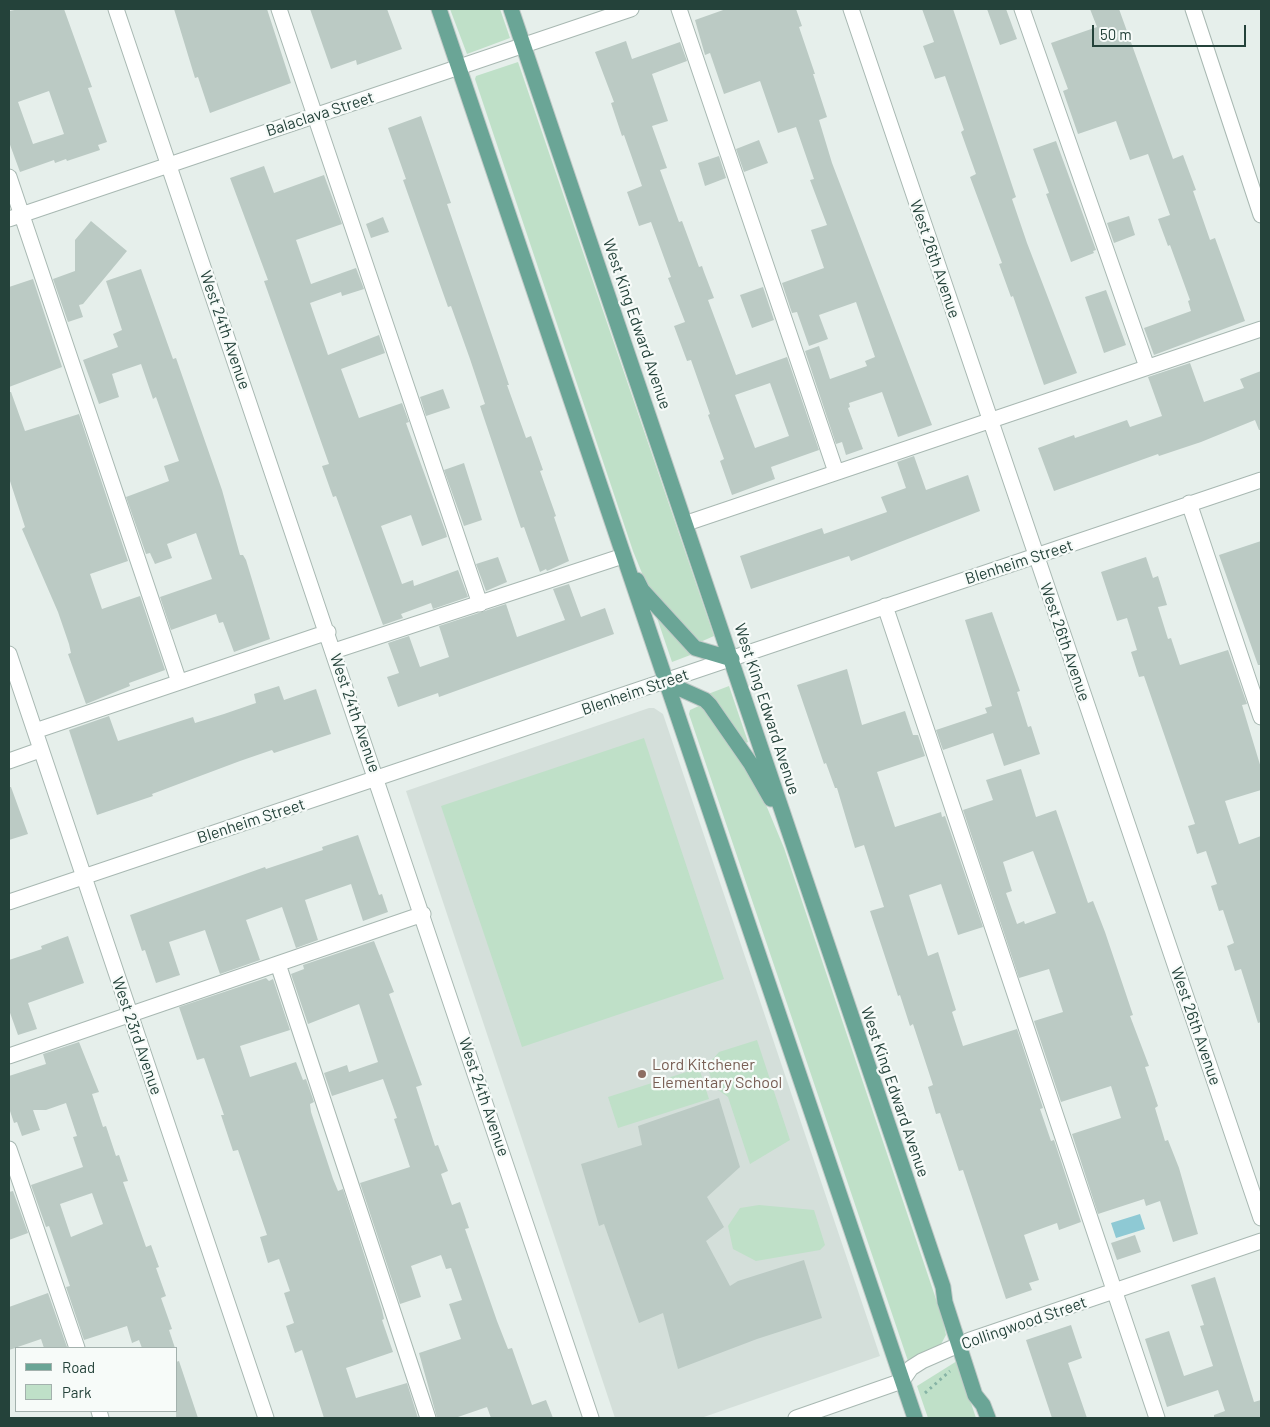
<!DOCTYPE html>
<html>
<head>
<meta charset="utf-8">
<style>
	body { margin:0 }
	#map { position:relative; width:1270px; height:1427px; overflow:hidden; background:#e6efeb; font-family:Barlow,sans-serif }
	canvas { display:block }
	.frame { position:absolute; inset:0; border:10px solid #24423a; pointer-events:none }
	.legend { position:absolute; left:15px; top:1347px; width:162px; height:65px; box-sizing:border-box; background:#f7fbf9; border:1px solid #a3b1ad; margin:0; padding:6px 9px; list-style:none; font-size:15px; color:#24423a }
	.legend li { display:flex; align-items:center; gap:10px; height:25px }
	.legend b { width:25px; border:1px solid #a3b1ad }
	.scale { position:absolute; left:1092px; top:25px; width:154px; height:22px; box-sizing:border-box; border:2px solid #24423a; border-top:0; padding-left:6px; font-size:15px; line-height:18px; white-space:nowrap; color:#24423a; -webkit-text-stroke:4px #f7fbf9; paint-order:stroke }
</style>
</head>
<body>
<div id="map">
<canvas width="1270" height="1427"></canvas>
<div class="frame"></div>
<ul class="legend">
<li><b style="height:6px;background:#6aa596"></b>Road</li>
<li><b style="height:14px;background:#bfe0c8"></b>Park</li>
</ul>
<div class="scale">50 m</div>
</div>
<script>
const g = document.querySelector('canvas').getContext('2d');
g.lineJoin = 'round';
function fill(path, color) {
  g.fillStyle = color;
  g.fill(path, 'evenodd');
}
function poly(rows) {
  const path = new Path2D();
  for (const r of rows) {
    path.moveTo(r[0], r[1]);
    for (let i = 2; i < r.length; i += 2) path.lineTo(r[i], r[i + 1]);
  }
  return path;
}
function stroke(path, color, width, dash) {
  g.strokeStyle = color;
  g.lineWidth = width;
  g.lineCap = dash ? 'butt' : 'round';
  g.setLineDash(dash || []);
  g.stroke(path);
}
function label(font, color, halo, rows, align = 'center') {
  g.font = font + ' Barlow,sans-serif';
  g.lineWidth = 4.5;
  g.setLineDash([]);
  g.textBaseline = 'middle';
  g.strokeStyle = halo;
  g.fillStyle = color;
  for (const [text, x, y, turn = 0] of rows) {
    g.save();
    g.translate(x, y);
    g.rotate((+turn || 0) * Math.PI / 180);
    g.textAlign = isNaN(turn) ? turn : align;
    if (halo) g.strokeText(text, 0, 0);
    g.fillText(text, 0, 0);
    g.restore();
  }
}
fill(poly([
	[649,708,654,708,663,714,880,1356,701,1418,615,1418,406,791]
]), '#d4dfda');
fill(poly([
	[450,9,500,9,510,38,467,54],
	[518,62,714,636,698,643,646,583,633,551,475,79,476,76],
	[657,618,659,618,669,631,693,654,672,662],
	[729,686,748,742,746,743,708,694],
	[701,705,754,776,784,848,943,1320,946,1335,940,1346,933,1352,908,1361,689,714,690,710],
	[644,738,724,979,522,1047,441,806],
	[757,1040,790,1140,750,1164,728,1097,714,1087,707,1066,719,1052],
	[699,1068,709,1099,618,1128,608,1097],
	[759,1205,814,1210,825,1245,820,1250,756,1261,733,1249,728,1226,740,1208],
	[957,1361,976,1418,928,1418,917,1386]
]), '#bfe0c8');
fill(poly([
	[1140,1214,1145,1229,1116,1238,1111,1223]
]), '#8ec9d4');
fill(poly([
	[20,9,64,9,92,87,88,88,107,142,98,145,100,150,67,161,66,159,55,163,54,160,20,172,9,142,9,11],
	[49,91,64,134,33,144,18,102],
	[174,9,267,9,291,83,210,113,198,77,195,78],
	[310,9,387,9,402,49,357,65,356,60,331,69],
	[726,9,796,9,802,26,799,27,815,74,813,74,827,117,819,120,832,163,932,425,898,437,882,392,849,403,850,407,848,408,863,449,846,455,842,442,836,444,805,351,819,346,830,379,867,366,865,361,875,357,856,302,819,315,828,339,809,346,797,312,792,313,782,283,824,268,811,230,827,225,810,180,814,179,796,127,778,133,760,81,724,94,710,53,705,55,695,20],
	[922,9,953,9,1016,197,1012,199,1027,243,1077,373,1044,385,1013,296,1011,297,999,264,1002,263,970,177,976,174,961,132,964,130,945,76,935,79,923,46,934,42],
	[987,9,1006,9,1017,39,1000,45],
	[1090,9,1119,9,1173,159,1183,155,1196,190,1193,191,1210,240,1215,238,1245,321,1154,355,1144,328,1191,311,1188,301,1190,300,1170,245,1168,246,1158,219,1170,215,1148,154,1130,160,1116,121,1078,134,1063,91,1068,89,1051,43,1097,27],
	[626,41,632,59,680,42,687,61,652,74,668,121,652,126,667,168,660,170,679,222,682,221,699,267,702,266,704,272,714,298,708,300,736,375,787,357,819,450,771,467,775,479,732,495,720,461,724,459,708,415,710,414,691,360,687,361,674,326,685,322,668,278,671,277,651,222,639,226,627,192,642,186,624,135,622,136,611,103,614,102,595,52],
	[770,383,789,436,755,448,735,395],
	[421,116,451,203,447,204,509,385,507,385,526,438,531,436,543,470,540,471,556,516,554,517,569,561,547,571,546,569,540,572,524,527,521,528,480,406,485,404,470,359,451,306,448,307,403,180,406,179,388,128],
	[759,140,768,163,744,172,736,149],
	[1056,141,1096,250,1093,251,1094,253,1071,262,1046,194,1049,193,1033,149],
	[719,156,726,178,705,186,698,163],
	[264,166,274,193,324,175,342,224,296,240,311,284,356,268,364,289,342,296,341,292,310,303,328,355,379,335,385,353,341,369,359,418,402,403,409,422,406,423,446,533,447,537,422,546,411,515,381,526,402,584,413,580,414,586,458,570,468,597,433,609,431,603,401,614,403,618,383,625,336,496,333,497,322,466,329,464,264,281,268,280,230,178],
	[1129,216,1135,235,1114,243,1107,223],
	[383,217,389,232,371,238,366,224],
	[91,221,127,251,83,304,79,305,83,317,68,322,53,279,75,271,75,240],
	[141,269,173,359,176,358,222,490,240,555,243,555,246,560,270,639,234,652,223,622,219,623,216,614,171,630,160,597,212,579,196,533,167,544,172,558,155,564,150,553,146,554,126,497,169,481,164,466,179,461,156,397,153,399,141,364,112,374,119,397,99,404,83,360,118,347,113,334,122,330,106,281],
	[33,279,62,367,9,387,9,287],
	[763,287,774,320,752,328,740,295],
	[1106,290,1126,345,1104,353,1085,297],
	[1190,363,1204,402,1244,388,1240,379,1261,371,1261,430,1259,430,1255,420,1201,442,1159,456,1158,454,1054,491,1038,448,1074,435,1075,438,1127,420,1130,427,1162,416,1148,377],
	[443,389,450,408,426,416,420,397],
	[9,392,11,392,25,431,79,414,128,561,90,574,102,609,140,596,165,670,129,683,130,686,86,704,68,654,71,653,69,644,58,612,22,529,25,527,9,478],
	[914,456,926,490,968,475,980,511,851,561,849,556,751,589,740,556,822,528,824,534,887,512,881,497,906,488,897,462],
	[464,463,482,520,464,526,444,470],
	[1261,541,1261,665,1258,665,1219,555],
	[498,557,507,582,486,591,476,564],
	[1146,557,1153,578,1158,576,1167,605,1158,607,1168,639,1171,638,1180,665,1228,650,1247,704,1242,705,1261,768,1261,790,1225,801,1239,844,1261,836,1261,1022,1258,1023,1241,969,1235,971,1227,946,1234,943,1223,910,1219,911,1211,886,1217,884,1206,851,1197,854,1188,826,1195,824,1144,676,1139,677,1131,652,1137,650,1127,618,1117,621,1101,572],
	[569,584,581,617,605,608,614,634,439,697,438,693,398,707,387,677,399,673,388,643,409,636,420,667,449,657,439,626,506,604,517,637,565,620,553,589],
	[992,612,1020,691,1017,692,1028,727,1031,726,1040,754,1004,766,993,733,943,750,936,730,987,713,985,708,992,706,965,620],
	[847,669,862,725,905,711,913,735,918,735,925,756,877,772,895,827,941,812,942,817,945,816,983,927,958,935,941,884,909,895,928,956,938,952,956,1010,952,1012,963,1046,1017,1029,1043,1108,1040,1109,1051,1141,1054,1140,1081,1222,1059,1230,1057,1223,1024,1235,1039,1280,1029,1283,1032,1290,1006,1299,963,1170,959,1171,940,1113,936,1114,928,1087,933,1085,913,1024,910,1026,900,995,898,996,870,911,884,907,864,845,855,848,837,788,835,788,826,763,824,764,797,685],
	[279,686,284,700,316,689,331,734,274,753,272,750,240,761,152,794,153,796,97,815,69,730,109,716,118,741,193,717,195,723,224,714,256,703,254,694],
	[1021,769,1036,817,1056,810,1088,903,1093,901,1105,932,1133,1015,1130,1016,1149,1066,1145,1067,1158,1106,1155,1108,1165,1141,1168,1140,1179,1168,1198,1234,1173,1242,1160,1201,1146,1206,1144,1199,1098,1214,1072,1134,1121,1118,1111,1086,1061,1102,1034,1021,1063,1012,1049,969,1019,978,963,810,993,800,986,780],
	[1033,851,1056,913,1025,924,1024,921,1017,924,1006,893,1012,891,1003,862],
	[9,787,11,787,28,834,9,840],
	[358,835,379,895,382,894,388,912,363,921,351,884,305,900,318,940,296,948,282,907,246,920,260,960,220,974,205,930,169,942,180,975,156,983,145,950,142,951,130,915,265,867,266,869,323,850,322,847],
	[68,936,84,983,28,1003,37,1029,18,1035,9,1010,9,960,42,949,41,946],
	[374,941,394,992,389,994,422,1085,416,1087,435,1146,438,1145,448,1171,441,1174,452,1205,460,1202,469,1228,465,1229,497,1321,508,1349,512,1348,532,1405,546,1400,553,1418,491,1418,487,1407,455,1418,437,1418,419,1353,461,1339,449,1304,462,1300,451,1268,446,1269,441,1255,411,1266,421,1297,400,1304,360,1183,410,1167,394,1119,397,1118,383,1079,332,1096,324,1073,347,1065,349,1072,378,1062,359,1004,308,1024,291,974,304,969,303,965],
	[266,978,269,981,273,979,290,1030,240,1046,250,1077,296,1062,303,1080,306,1079,314,1102,310,1104,311,1112,333,1179,338,1191,343,1189,382,1310,384,1319,382,1320,393,1352,346,1368,356,1398,407,1383,418,1418,324,1418,302,1350,295,1353,286,1326,294,1323,284,1293,290,1291,279,1259,268,1263,260,1237,267,1235,238,1150,233,1151,221,1115,224,1115,204,1058,197,1060,179,1007],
	[79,1042,99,1092,92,1094,103,1127,106,1126,116,1156,119,1155,128,1181,123,1182,146,1247,151,1245,159,1267,156,1268,166,1296,161,1298,172,1329,169,1330,175,1348,142,1348,139,1340,132,1343,127,1326,84,1340,66,1287,70,1286,49,1226,46,1227,31,1185,83,1167,73,1137,77,1136,66,1103,46,1110,33,1110,40,1130,22,1136,17,1122,14,1123,9,1108,9,1076,46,1064,43,1054],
	[92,1193,103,1224,71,1237,60,1204],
	[719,1098,740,1167,707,1197,724,1227,706,1241,730,1286,738,1281,804,1260,822,1318,757,1339,678,1369,663,1313,639,1323,604,1224,599,1226,581,1164,642,1145,638,1126],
	[13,1191,28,1233,9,1240,9,1192],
	[1135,1235,1141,1252,1117,1260,1111,1243],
	[1215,1277,1254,1402,1261,1400,1261,1418,1214,1418,1214,1415,1225,1411,1218,1390,1167,1407,1145,1339,1169,1331,1184,1376,1213,1366,1200,1326,1204,1325,1191,1285],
	[48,1293,67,1347,44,1348,41,1339,9,1350,9,1307],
	[1071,1325,1082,1358,1068,1363,1087,1418,1052,1418,1026,1340],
	[179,1361,198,1418,176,1418,176,1362]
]), '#bbcac4');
const minor = poly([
	[116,9,591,1418],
	[279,9,480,604],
	[679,9,836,472],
	[851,9,1261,1218],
	[1022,9,1147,367],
	[1193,9,1261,215],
	[9,177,179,682],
	[9,219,631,9],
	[1189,503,1261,717],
	[687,523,1261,329],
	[885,606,1157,1418],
	[334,651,623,556],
	[9,654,266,1418],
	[35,731,328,632],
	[9,761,40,750],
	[9,902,1261,480],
	[278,964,428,1418],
	[9,1056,423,914],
	[9,1149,77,1348],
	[99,1411,101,1418],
	[796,1418,902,1381,911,1368,922,1361,970,1340,1261,1241]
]);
const major = poly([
	[439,9,915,1418],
	[511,9,943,1287,945,1302,975,1395,983,1405,988,1418],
	[637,580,642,590,695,648,732,659],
	[665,682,705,700,710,705,751,764,771,799]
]);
stroke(minor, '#a8b8b2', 17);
stroke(major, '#c2cac8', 17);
stroke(poly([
	[925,1393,950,1371]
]), '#86b3a5', 3, [2.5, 4]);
stroke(minor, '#fff', 15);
stroke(major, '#6aa596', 15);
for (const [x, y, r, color] of [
	[642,1074,5,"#8d6e63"]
]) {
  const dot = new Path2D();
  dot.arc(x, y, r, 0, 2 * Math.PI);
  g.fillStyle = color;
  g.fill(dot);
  stroke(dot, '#f7fbf9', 2);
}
label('16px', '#24423a', '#f7fbf9', [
	["Balaclava Street",320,114,-18],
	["West 26th Avenue",935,259,71],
	["West King Edward Avenue",637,324,71],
	["West 24th Avenue",225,330,71],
	["Blenheim Street",1019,562,-18],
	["West 26th Avenue",1065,642,71],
	["Blenheim Street",635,692,-19],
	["West King Edward Avenue",767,709,72],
	["West 24th Avenue",355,713,71],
	["Blenheim Street",251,821,-18],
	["West 26th Avenue",1196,1026,71],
	["West 23rd Avenue",137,1036,71],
	["West King Edward Avenue",895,1092,71],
	["West 24th Avenue",484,1097,71],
	["Collingwood Street",1024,1323,-19]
]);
label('16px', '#785e54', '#f7fbf9', [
	["Lord Kitchener",652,1065],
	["Elementary School",652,1083]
], 'left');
</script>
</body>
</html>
